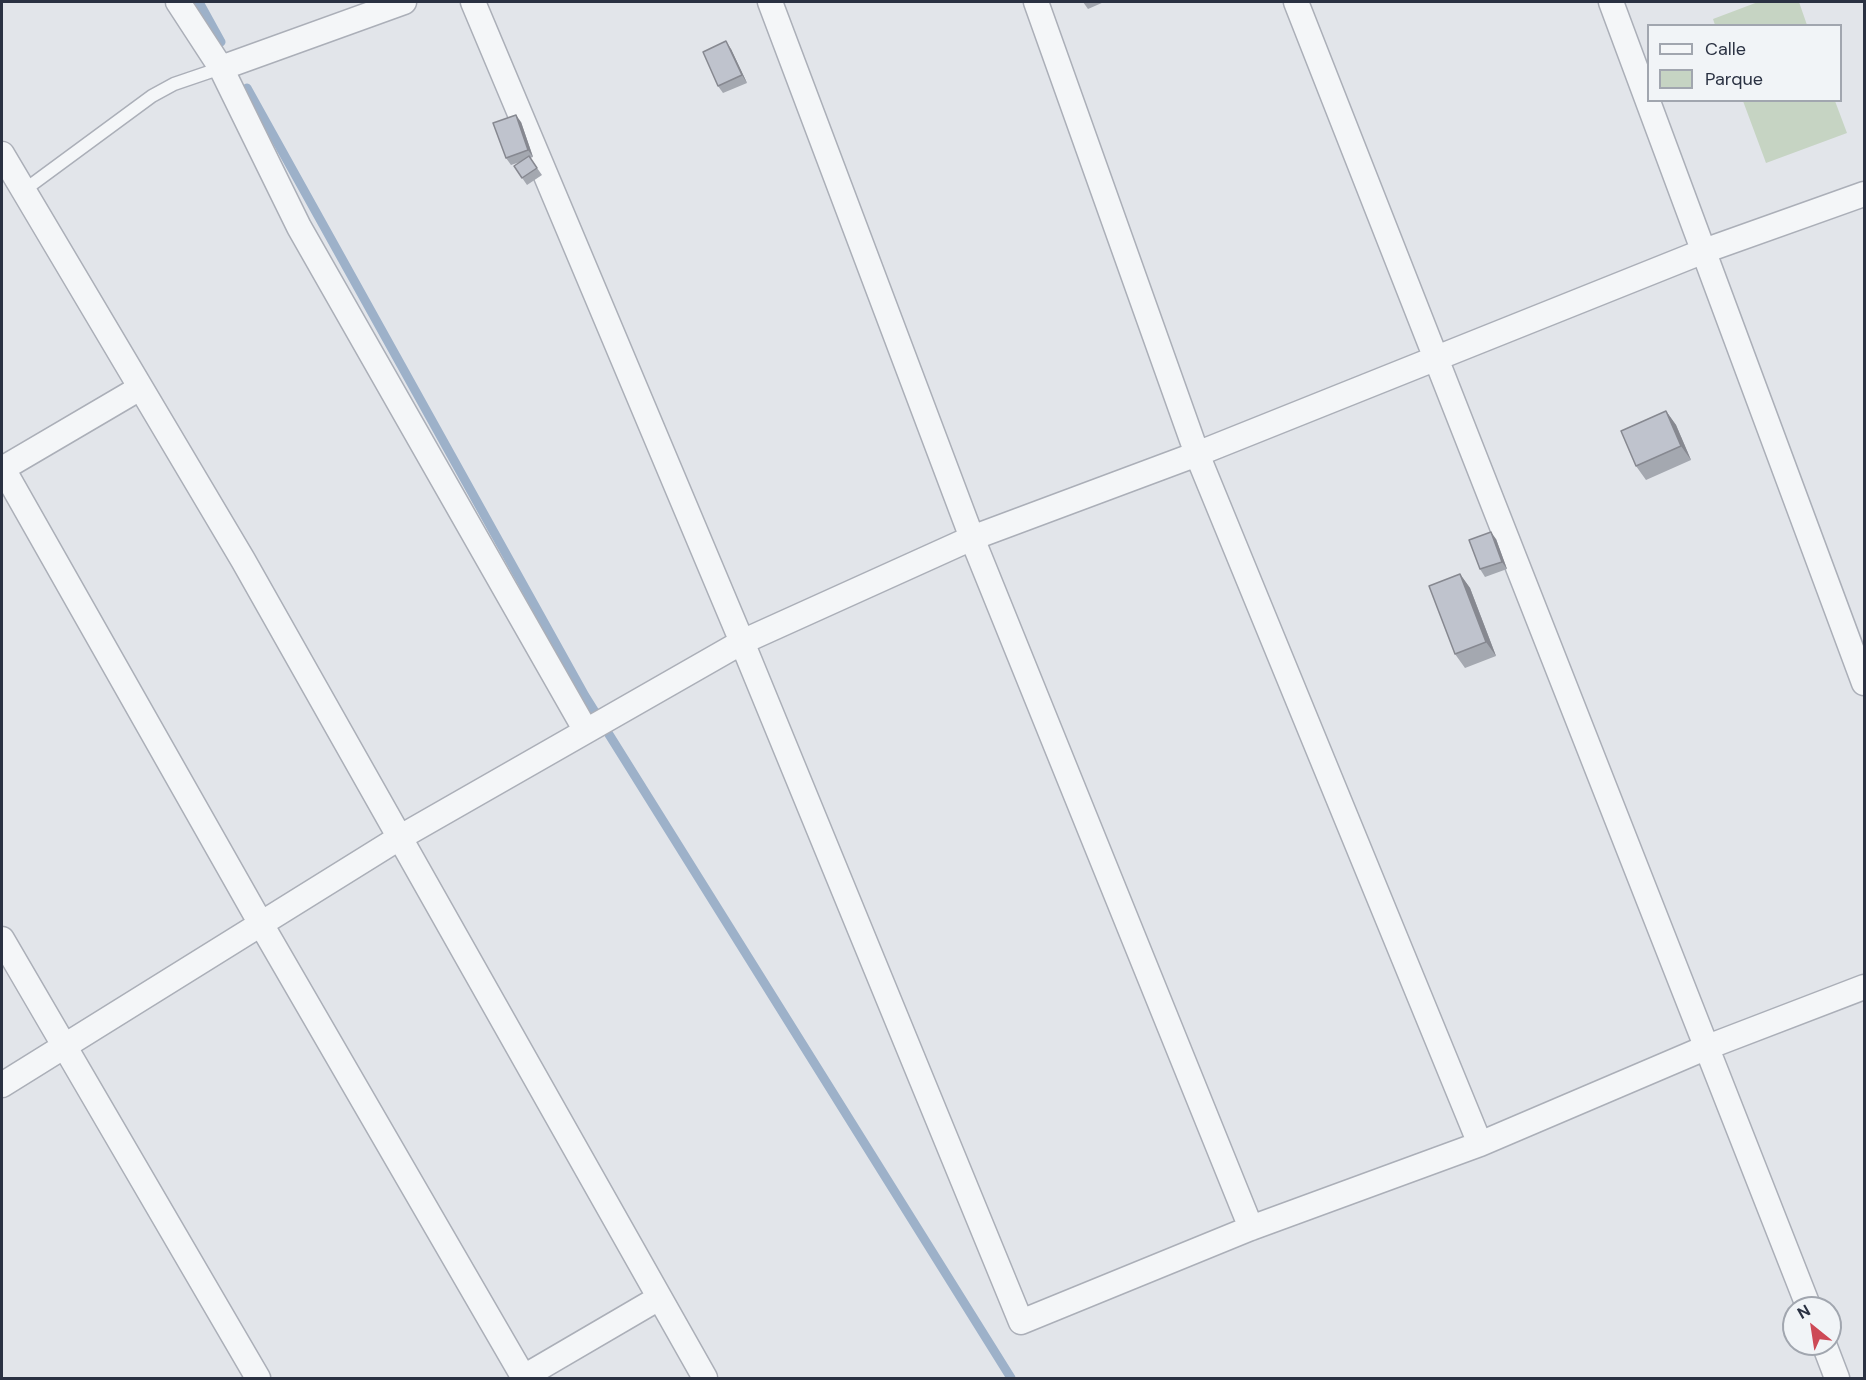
<!DOCTYPE html>
<html>
<head>
<meta charset="utf-8">
<style>
	body { margin:0 }
	#map { position:relative; width:1866px; height:1380px; overflow:hidden; background:#e2e5ea; font-family:"DM Sans",sans-serif }
	canvas { display:block }
	.frame { position:absolute; inset:0; border:3px solid #2a3142; pointer-events:none }
	.legend { position:absolute; left:1647px; top:24px; width:195px; height:78px; box-sizing:border-box; background:#f1f4f7; border:2px solid #a1a6af; margin:0; padding:8px 10px; list-style:none; font-size:18px; color:#2a3142 }
	.legend li { display:flex; align-items:center; gap:12px; height:30px }
	.legend b { width:30px; border:2px solid #a1a6af }
	.north { position:absolute; left:1782px; top:1296px; width:60px; height:60px; box-sizing:border-box; background:#f1f4f7; border:2px solid #a1a6af; border-radius:50%; rotate:330deg; font-size:16px; font-weight:700; line-height:24px; text-align:center; color:#2a3142 }
	.north::after { content:''; display:block; margin:auto; width:21px; height:27px; background:#cd4956; clip-path:polygon(50% 0,100% 100%,50% 72%,0 100%) }
</style>
</head>
<body>
<div id="map">
<canvas width="1866" height="1380"></canvas>
<div class="frame"></div>
<ul class="legend">
<li><b style="height:8px;background:#f4f6f8"></b>Calle</li>
<li><b style="height:16px;background:#c6d4c3"></b>Parque</li>
</ul>
<div class="north">N</div>
</div>
<script>
const g = document.querySelector('canvas').getContext('2d');
g.lineJoin = 'round';
function fill(path, color) {
  g.fillStyle = color;
  g.fill(path, 'evenodd');
}
function poly(rows) {
  const path = new Path2D();
  for (const r of rows) {
    path.moveTo(r[0], r[1]);
    for (let i = 2; i < r.length; i += 2) path.lineTo(r[i], r[i + 1]);
  }
  return path;
}
function stroke(path, color, width, dash) {
  g.strokeStyle = color;
  g.lineWidth = width;
  g.lineCap = dash ? 'butt' : 'round';
  g.setLineDash(dash || []);
  g.stroke(path);
}
fill(poly([
	[1758,2,1799,2,1807,25,1715,25,1713,19],
	[1743,101,1835,101,1847,133,1766,163]
]), '#c6d4c3');
stroke(poly([
	[199,2,221,42],
	[247,88,585,696,1011,1378]
]), '#9db1c9', 9);
const service = poly([
	[23,191,152,96,174,84,221,68]
]);
const minor = poly([
	[178,2,221,68,299,227,586,731],
	[473,2,742,642,1021,1322,1251,1228,1480,1144,1705,1048,1864,987],
	[770,2,972,538,1251,1228],
	[1036,2,1197,454,1480,1144],
	[1296,2,1809,1308],
	[1611,2,1864,683],
	[221,68,404,2],
	[2,154,243,560,705,1378],
	[2,467,261,924,524,1378],
	[2,469,140,388],
	[2,939,258,1378],
	[2,1085,399,838,742,642,972,538,1197,454,1704,251,1864,194],
	[1824,1344,1837,1378],
	[522,1378,659,1298]
]);
stroke(service, '#abafb8', 15);
stroke(minor, '#abafb8', 27);
stroke(service, '#f4f6f8', 12);
stroke(minor, '#f4f6f8', 24);
fill(poly([
	[1083,2,1104,2,1088,9],
	[731,49,747,83,723,93,718,86],
	[521,122,533,157,530,158,542,175,527,185,514,166,523,161,511,165,506,158],
	[1666,411,1676,425,1691,460,1646,480,1636,466],
	[1496,539,1507,569,1485,577,1480,569],
	[1460,574,1470,588,1496,656,1465,668,1455,654]
]), '#a4a8b0');
fill(poly([
	[726,41,731,49,747,83,742,75],
	[516,115,521,122,533,157,528,150],
	[1666,411,1676,425,1691,460,1681,446],
	[1491,532,1496,539,1507,569,1502,562],
	[1460,574,1470,588,1496,656,1486,642]
]), '#868890');
const building = poly([
	[726,41,742,75,718,86,703,52,726,41],
	[516,115,528,150,506,158,493,123,516,115],
	[529,156,537,168,522,178,514,166,529,156],
	[1666,411,1681,446,1636,466,1621,431,1666,411],
	[1491,532,1502,562,1480,569,1469,540,1491,532],
	[1460,574,1486,642,1455,654,1429,586,1460,574]
]);
fill(building, '#bfc3cd');
stroke(building, '#868890', 1.5);
</script>
</body>
</html>
